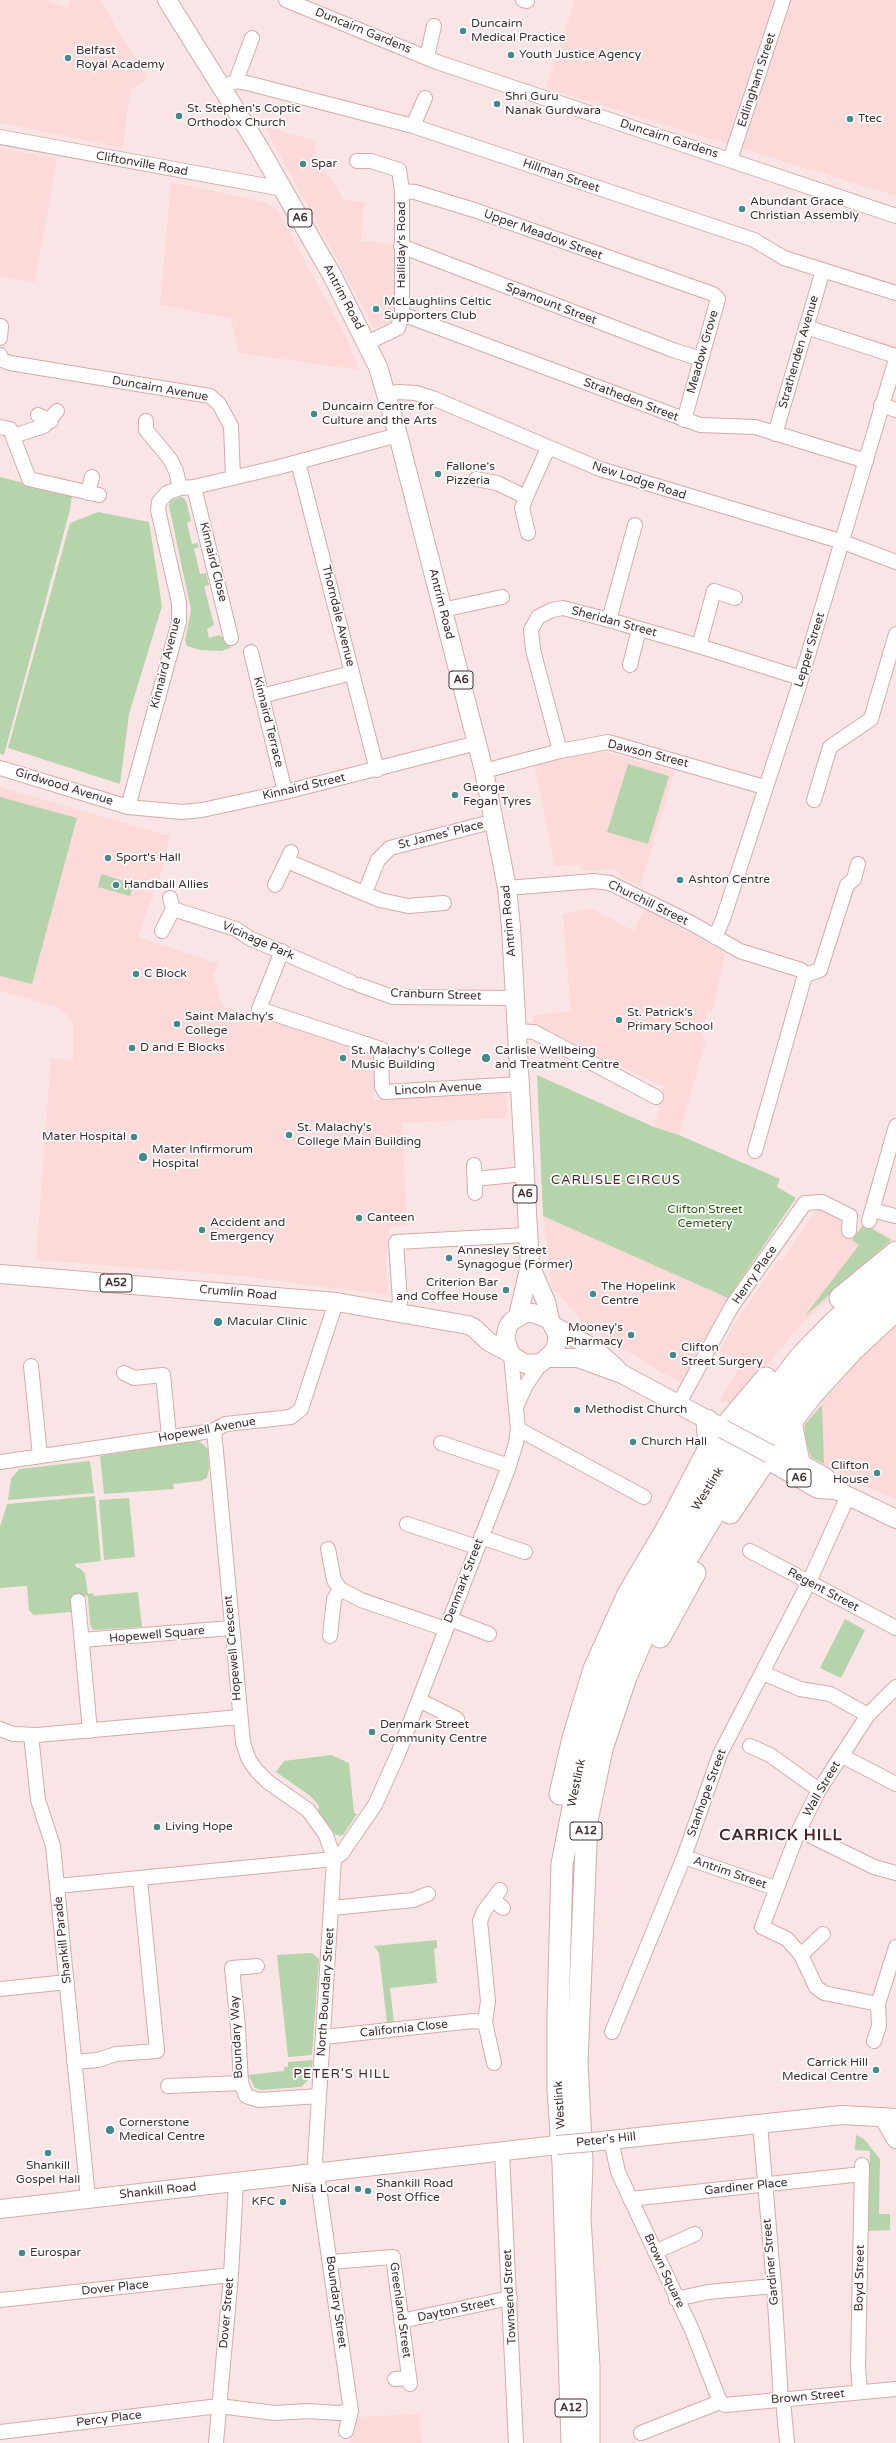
<!DOCTYPE html>
<html>
<head>
<meta charset="utf-8">
<style>
	body { margin:0 }
	canvas { display:block; background:#f9e5e5 }
</style>
</head>
<body>
<canvas width="896" height="2443"></canvas>
<script>
const g = document.querySelector('canvas').getContext('2d');
g.lineJoin = 'round';
function fill(path, color) {
  g.fillStyle = color;
  g.fill(path, 'evenodd');
}
function poly(rows) {
  const path = new Path2D();
  for (const r of rows) {
    path.moveTo(r[0], r[1]);
    for (let i = 2; i < r.length; i += 2) path.lineTo(r[i], r[i + 1]);
  }
  return path;
}
function stroke(path, color, width, dash) {
  g.strokeStyle = color;
  g.lineWidth = width;
  g.lineCap = dash ? 'butt' : 'round';
  g.setLineDash(dash || []);
  g.stroke(path);
}
function label(font, color, halo, rows, align = 'center') {
  g.font = font + ' "Varela Round",sans-serif';
  g.lineWidth = 3.5;
  g.setLineDash([]);
  g.textBaseline = 'middle';
  g.strokeStyle = halo;
  g.fillStyle = color;
  for (const [text, x, y, turn = 0] of rows) {
    g.save();
    g.translate(x, y);
    g.rotate((+turn || 0) * Math.PI / 180);
    g.textAlign = isNaN(turn) ? turn : align;
    if (halo) g.strokeText(text, 0, 0);
    g.fillText(text, 0, 0);
    g.restore();
  }
}
fill(poly([
	[0,0,46,0,67,8,71,0,100,0,147,78,130,90,123,148,0,123],
	[575,0,896,0,896,196,546,88],
	[264,126,316,141,315,155,344,200,364,202,361,241,395,244,395,321,374,328],
	[0,148,57,158,35,282,0,276],
	[171,182,255,200,269,204,276,208,348,340,359,370,239,353,231,318,160,305],
	[592,749,675,771,640,886,619,876,620,872,612,869,585,871,579,865,555,866,534,764],
	[0,787,170,836,162,870,138,937,218,964,213,976,222,1006,313,1033,375,1055,374,1100,506,1093,507,1118,402,1123,407,1226,389,1227,386,1262,388,1295,241,1276,36,1260,51,1058,73,1060,73,1022,60,1008,0,991],
	[645,908,725,953,713,1011,708,1009,701,1037,706,1039,679,1135,654,1127,664,1087,533,1024,532,1016,571,1011,563,914,593,909,634,931],
	[817,1209,846,1222,855,1233,864,1222,894,1240,862,1266,798,1328,736,1403,719,1402,742,1363,720,1351,732,1328,779,1259,783,1260],
	[543,1216,728,1298,680,1383,583,1325,567,1303,552,1289],
	[896,1323,896,1499,863,1485,811,1457,807,1448,805,1424,866,1351],
	[419,2414,422,2443,351,2443,357,2417]
]), '#fcdada');
fill(poly([
	[0,477,72,495,70,510,4,755,0,754],
	[181,497,185,499,187,504,191,521,187,523,192,544,197,543,199,547,194,549,200,574,206,573,209,585,204,586,214,625,207,629,209,638,219,635,226,639,231,648,221,651,200,650,187,646,185,640,191,610,169,506,170,501],
	[98,512,149,522,162,606,129,714,120,784,8,748,70,523],
	[628,764,669,776,648,844,607,832],
	[0,797,77,818,32,984,0,976],
	[101,874,134,884,130,896,98,887],
	[537,1075,654,1127,679,1135,780,1179,777,1187,796,1198,728,1298,543,1216],
	[864,1224,891,1240,804,1317,859,1245,852,1240],
	[822,1405,824,1464,811,1457,804,1435,805,1424],
	[192,1441,199,1441,208,1449,209,1468,207,1478,200,1481,173,1484,174,1489,104,1494,100,1456],
	[90,1461,94,1493,8,1500,11,1479,19,1469],
	[95,1496,101,1561,75,1564,76,1567,81,1569,85,1574,88,1594,93,1593,94,1596,138,1592,142,1627,93,1630,90,1624,88,1596,71,1597,72,1612,34,1615,29,1610,27,1586,0,1588,0,1527,7,1504],
	[129,1498,135,1557,104,1560,99,1500],
	[845,1619,865,1630,841,1678,820,1668],
	[331,1755,349,1763,354,1813,357,1814,343,1835,340,1836,334,1834,318,1812,319,1805,309,1795,276,1772,284,1761],
	[437,1940,437,1948,434,1949,437,1983,390,1988,394,2022,387,2023,379,1953,374,1946],
	[312,1953,319,1959,312,2055,288,2057,277,1955],
	[313,2060,310,2078,301,2087,261,2090,255,2088,248,2075,284,2071,284,2067,288,2067,288,2062],
	[856,2135,864,2139,880,2159,879,2214,890,2214,890,2230,868,2231,870,2151,855,2150]
]), '#b6d4ab');
const minor = poly([
	[286,0,437,62,896,216],
	[523,0,527,1],
	[427,57,434,26],
	[236,81,252,38],
	[222,88,236,81,251,84,413,126,754,240,784,258,896,293],
	[413,126,425,98],
	[0,137,283,189],
	[730,160,783,0],
	[357,161,371,161,399,170,402,191,402,314,398,328,367,343],
	[402,191,415,192,474,210,713,294,718,299,684,420],
	[401,246,673,350,701,359],
	[402,314,700,425,755,427,866,461],
	[806,327,896,356],
	[0,338,1,326],
	[0,355,2,360,10,363,210,396,219,404,231,426,233,478],
	[386,395,397,392,416,393,435,399,600,469,843,542,896,562],
	[881,405,896,410],
	[38,415,51,421],
	[146,421,146,430,170,459,176,471,180,488],
	[0,427,10,429,29,479,99,495],
	[775,434,823,270],
	[13,436,44,426,57,411],
	[298,462,377,770],
	[476,479,497,483,526,497,548,448],
	[194,487,231,638],
	[88,493,92,477],
	[526,497,522,508,528,533],
	[442,610,502,597],
	[609,620,635,525],
	[699,646,714,591,735,598],
	[251,652,285,792],
	[630,665,639,629],
	[261,696,352,673],
	[560,751,533,650,531,630,538,617,552,610,563,608,609,620,699,646,801,678],
	[0,768,128,807,182,812,202,810,285,792,477,743],
	[484,771,560,751,608,742,764,787],
	[814,800,830,747,871,719,896,634],
	[128,807,179,622,179,603,158,510,159,502,167,493,180,488,194,487,279,467,398,435],
	[287,861,380,900,408,906,444,903],
	[275,885,291,852],
	[507,888,594,881,610,883,691,923,740,951,801,970,805,975,820,970,847,885,854,879,858,864],
	[365,892,378,860,390,848,495,821],
	[170,898,173,909,236,929,249,938,351,982],
	[162,931,173,909],
	[715,937,723,919,798,689,896,359],
	[282,951,259,1009,381,1049,382,1087,385,1092,520,1084],
	[359,985,393,997,515,998],
	[517,1031,534,1032,656,1097],
	[755,1151,805,975],
	[474,1165,475,1193],
	[475,1179,524,1174],
	[872,1210,895,1216],
	[869,1221,896,1126],
	[397,1312,400,1301,396,1242,527,1235],
	[31,1366,40,1456],
	[124,1373,134,1378,163,1375,169,1436],
	[517,1405,526,1385,541,1363],
	[678,1405,732,1306,805,1203,822,1202,850,1216,849,1231],
	[518,1429,644,1497],
	[214,1430,243,1743,249,1760,257,1771,268,1782,308,1810,326,1835,334,1859,315,2160,351,2411,346,2431],
	[441,1443,509,1466],
	[0,1462,199,1433,214,1430,226,1424,291,1417,301,1409,336,1302],
	[407,1524,477,1547],
	[481,1537,525,1552],
	[328,1549,334,1580,340,1589,361,1600,446,1629],
	[750,1551,896,1628],
	[78,1601,90,1731],
	[450,1619,489,1634],
	[330,1636,334,1599,340,1589],
	[82,1640,231,1628],
	[763,1673,800,1689,830,1694,868,1715],
	[419,1700,457,1719],
	[0,1729,13,1734,37,1735,240,1717],
	[31,1735,38,1800,53,1846,88,2198],
	[750,1746,770,1755,819,1790],
	[842,1756,896,1784],
	[799,1830,874,1867,896,1873],
	[684,1857,775,1888],
	[334,1859,342,1853,375,1805,398,1754,509,1466,516,1443,518,1429,511,1355],
	[57,1886,334,1859],
	[493,1899,503,1908],
	[332,1908,413,1900,428,1894],
	[801,1955,823,1934],
	[257,1966,232,1968,238,2027,241,2083,246,2096,259,2100,319,2096],
	[0,1989,67,1982],
	[878,2004,824,1993,816,1987,801,1955,787,1939,762,1927,799,1830,819,1790,868,1715,896,1687],
	[612,2032,684,1857,720,1754,809,1582,848,1496],
	[324,2037,473,2021,485,2022],
	[874,2041,879,2026,878,2004,896,1947],
	[74,2062,98,2060,116,2054,157,2051,140,1879],
	[494,2063,485,2022,488,2001,480,1921,484,1911,500,1890],
	[168,2086,241,2083],
	[760,2124,774,2286,781,2400],
	[611,2140,618,2172,692,2330,720,2402],
	[502,2152,516,2443],
	[630,2199,862,2174],
	[655,2252,695,2234],
	[330,2262,393,2257,410,2384],
	[676,2299,708,2292,774,2286],
	[0,2300,231,2275],
	[401,2321,510,2298],
	[395,2379,409,2378],
	[860,2392,858,2366,862,2165],
	[783,2400,787,2443],
	[720,2402,725,2405,896,2389],
	[0,2432,219,2406,275,2413,308,2411,338,2413,351,2411],
	[641,2433,720,2402],
	[216,2443,231,2275,236,2182]
]);
const major = poly([
	[167,0,257,144,333,277,378,367,398,435,484,771,507,888,511,927,530,1265,546,1302,550,1320,557,1334,557,1343,554,1351,541,1363,525,1364,511,1355,505,1339,508,1326,512,1321,525,1313,533,1313,550,1320],
	[0,1274,336,1302,468,1325,474,1328,489,1342,508,1352],
	[518,1316,530,1265],
	[554,1326,595,1349,617,1369],
	[548,1358,578,1358,622,1374,719,1426],
	[836,1490,818,1489,771,1462,770,1454,777,1450,825,1477,836,1490,896,1519],
	[883,2117,896,2139],
	[592,2142,842,2115,896,2118],
	[0,2209,557,2145]
]);
const highway = poly([
	[840,1298,896,1252],
	[707,1420,709,1448],
	[791,1422,799,1462],
	[730,1513,791,1422,812,1395,853,1350,894,1312],
	[660,1637,695,1573],
	[560,1794,573,1738,594,1669,628,1594,670,1523,709,1448,716,1444,723,1429,766,1378],
	[572,2443,563,2164,558,2090,558,2017,562,1864,584,1751,602,1694,642,1601,713,1480,755,1416,801,1356,834,1322,896,1270],
	[589,2443,589,2366,580,2218,582,2162,577,2063,587,1821,602,1749,626,1677,645,1633,665,1595,743,1466,787,1403,827,1354,853,1329,896,1293]
]);
stroke(minor, '#d8aaab', 16);
stroke(major, '#d8aaab', 20);
stroke(highway, '#d8aaab', 23);
stroke(minor, '#fff', 14);
stroke(major, '#fff', 18);
stroke(highway, '#fff', 21);
const majorBridge = poly([
	[723,1429,770,1454],
	[557,2145,592,2142]
]);
stroke(majorBridge, '#d8aaab', 20, []);
stroke(majorBridge, '#fff', 18);
for (const [x, y, r, color] of [
	[463,31,4,"#428a8c"],
	[511,55,4,"#428a8c"],
	[68,58,4,"#428a8c"],
	[497,104,4,"#428a8c"],
	[179,116,4,"#428a8c"],
	[850,119,4,"#428a8c"],
	[303,164,4,"#428a8c"],
	[742,209,4,"#428a8c"],
	[376,309,4,"#428a8c"],
	[314,414,4,"#428a8c"],
	[438,474,4,"#428a8c"],
	[455,795,4,"#428a8c"],
	[108,858,4,"#428a8c"],
	[680,880,4,"#428a8c"],
	[116,885,4,"#428a8c"],
	[136,974,4,"#428a8c"],
	[619,1020,4,"#428a8c"],
	[177,1024,4,"#428a8c"],
	[132,1048,4,"#428a8c"],
	[343,1058,4,"#428a8c"],
	[486,1058,5,"#428a8c"],
	[289,1135,4,"#428a8c"],
	[134,1137,4,"#428a8c"],
	[143,1157,5,"#428a8c"],
	[359,1218,4,"#428a8c"],
	[202,1230,4,"#428a8c"],
	[449,1258,4,"#428a8c"],
	[506,1290,4,"#428a8c"],
	[593,1294,4,"#428a8c"],
	[218,1322,5,"#428a8c"],
	[631,1335,4,"#428a8c"],
	[673,1355,4,"#428a8c"],
	[577,1410,4,"#428a8c"],
	[633,1442,4,"#428a8c"],
	[877,1473,4,"#428a8c"],
	[372,1732,4,"#428a8c"],
	[157,1827,4,"#428a8c"],
	[876,2070,4,"#428a8c"],
	[110,2130,5,"#428a8c"],
	[48,2153,4,"#428a8c"],
	[358,2189,4,"#428a8c"],
	[368,2191,4,"#428a8c"],
	[283,2202,4,"#428a8c"],
	[22,2253,4,"#428a8c"]
]) {
  const dot = new Path2D();
  dot.arc(x, y, r, 0, 2 * Math.PI);
  g.fillStyle = color;
  g.fill(dot);
  stroke(dot, '#fff', 1.5);
}
for (const [x, y, w] of [
	[300,218,24],
	[461,680,24],
	[525,1194,24],
	[116,1283,32],
	[799,1478,24],
	[586,1831,32],
	[571,2408,32]
]) {
  const box = new Path2D();
  box.roundRect(x - w / 2, y - 9, w, 18, 3);
  g.fillStyle = '#fff';
  g.fill(box);
  stroke(box, '#423030', 1);
}
label('bold 11px', '#423030', null, [
	["A6",300,218],
	["A6",461,680],
	["A6",525,1194],
	["A52",116,1283],
	["A6",799,1478],
	["A12",586,1831],
	["A12",571,2408]
]);
label('12px', '#423030', '#fff', [
	["Duncairn",471,24],
	["Medical Practice",471,38],
	["Belfast",76,51],
	["Royal Academy",76,65],
	["Youth Justice Agency",519,55],
	["Shri Guru",505,97],
	["Nanak Gurdwara",505,111],
	["St. Stephen's Coptic",187,109],
	["Orthodox Church",187,123],
	["Ttec",858,119],
	["Spar",311,164],
	["Abundant Grace",750,202],
	["Christian Assembly",750,216],
	["McLaughlins Celtic",384,302],
	["Supporters Club",384,316],
	["Duncairn Centre for",322,407],
	["Culture and the Arts",322,421],
	["Fallone's",446,467],
	["Pizzeria",446,481],
	["George",463,788],
	["Fegan Tyres",463,802],
	["Sport's Hall",116,858],
	["Ashton Centre",688,880],
	["Handball Allies",124,885],
	["C Block",144,974],
	["St. Patrick's",627,1013],
	["Primary School",627,1027],
	["Saint Malachy's",185,1017],
	["College",185,1031],
	["D and E Blocks",140,1048],
	["St. Malachy's College",351,1051],
	["Music Building",351,1065],
	["Carlisle Wellbeing",495,1051],
	["and Treatment Centre",495,1065],
	["St. Malachy's",297,1128],
	["College Main Building",297,1142],
	["Mater Hospital",126,1137,"right"],
	["Mater Infirmorum",152,1150],
	["Hospital",152,1164],
	["Canteen",367,1218],
	["Accident and",210,1223],
	["Emergency",210,1237],
	["Annesley Street",457,1251],
	["Synagogue (Former)",457,1265],
	["Criterion Bar",498,1283,"right"],
	["and Coffee House",498,1297,"right"],
	["The Hopelink",601,1287],
	["Centre",601,1301],
	["Macular Clinic",227,1322],
	["Mooney's",623,1328,"right"],
	["Pharmacy",623,1342,"right"],
	["Clifton",681,1348],
	["Street Surgery",681,1362],
	["Methodist Church",585,1410],
	["Church Hall",641,1442],
	["Clifton",869,1466,"right"],
	["House",869,1480,"right"],
	["Denmark Street",380,1725],
	["Community Centre",380,1739],
	["Living Hope",165,1827],
	["Carrick Hill",868,2063,"right"],
	["Medical Centre",868,2077,"right"],
	["Cornerstone",119,2123],
	["Medical Centre",119,2137],
	["Shankill",48,2166,"center"],
	["Gospel Hall",48,2180,"center"],
	["Shankill Road",376,2184],
	["Post Office",376,2198],
	["Nisa Local",350,2189,"right"],
	["KFC",275,2202,"right"],
	["Eurospar",30,2253]
], 'left');
label('12px', '#423030', '#fff', [
	["Duncairn Gardens",363,31,22],
	["Edlingham Street",757,80,-72],
	["Duncairn Gardens",669,139,18],
	["Cliftonville Road",142,164,10],
	["Hillman Street",561,176,19],
	["Upper Meadow Street",543,235,20],
	["Halliday's Road",402,245,-90],
	["Antrim Road",343,297,62],
	["Spamount Street",551,304,21],
	["Meadow Grove",703,352,-74],
	["Strathenden Avenue",799,352,-74],
	["Duncairn Avenue",160,389,10],
	["Stratheden Street",631,400,21],
	["New Lodge Road",639,481,18],
	["Kinnaird Close",213,562,76],
	["Antrim Road",441,604,76],
	["Thorndale Avenue",338,616,76],
	["Sheridan Street",614,622,15],
	["Lepper Street",810,650,-73],
	["Kinnaird Avenue",166,663,-76],
	["Kinnaird Terrace",268,722,76],
	["Dawson Street",648,754,14],
	["Girdwood Avenue",64,787,17],
	["Kinnaird Street",304,787,-13],
	["St James' Place",441,835,-14],
	["Churchill Street",648,903,26],
	["Antrim Road",509,921,-95],
	["Vicinage Park",258,941,24],
	["Cranburn Street",436,995,2],
	["Lincoln Avenue",438,1089,-3],
	["Henry Place",755,1275,-55],
	["Crumlin Road",238,1293,5],
	["Hopewell Avenue",207,1430,-10],
	["Westlink",708,1489,-58],
	["Denmark Street",464,1581,-69],
	["Regent Street",823,1590,28],
	["Hopewell Square",157,1635,-5],
	["Hopewell Crescent",233,1648,-95],
	["Westlink",577,1783,-78],
	["Wall Street",822,1789,-60],
	["Stanhope Street",707,1793,-70],
	["Antrim Street",730,1873,19],
	["Shankill Parade",63,1940,-96],
	["North Boundary Street",326,1992,-86],
	["California Close",404,2029,-6],
	["Boundary Way",237,2037,-93],
	["Westlink",560,2105,-93],
	["Peter's Hill",606,2140,-6],
	["Gardiner Place",746,2187,-6],
	["Shankill Road",158,2191,-6],
	["Gardiner Street",771,2262,-95],
	["Brown Square",664,2271,65],
	["Boyd Street",860,2278,-89],
	["Dover Place",115,2288,-6],
	["Townsend Street",510,2297,-93],
	["Boundary Street",336,2302,82],
	["Greenland Street",400,2310,82],
	["Dayton Street",456,2310,-12],
	["Dover Street",227,2313,-85],
	["Brown Street",808,2397,-5],
	["Percy Place",109,2419,-7]
]);
label('12px', '#285c0c', '#fff', [
	["Clifton Street",705,1210],
	["Cemetery",705,1224]
]);
g.letterSpacing = '1px';
label('13px', '#492527', '#fff', [
	["CARLISLE CIRCUS",616,1181],
	["PETER'S HILL",342,2075]
]);
g.letterSpacing = '0px';
g.letterSpacing = '1px';
label('bold 16px', '#492527', '#fff', [
	["CARRICK HILL",781,1836]
]);
g.letterSpacing = '0px';
</script>
</body>
</html>
